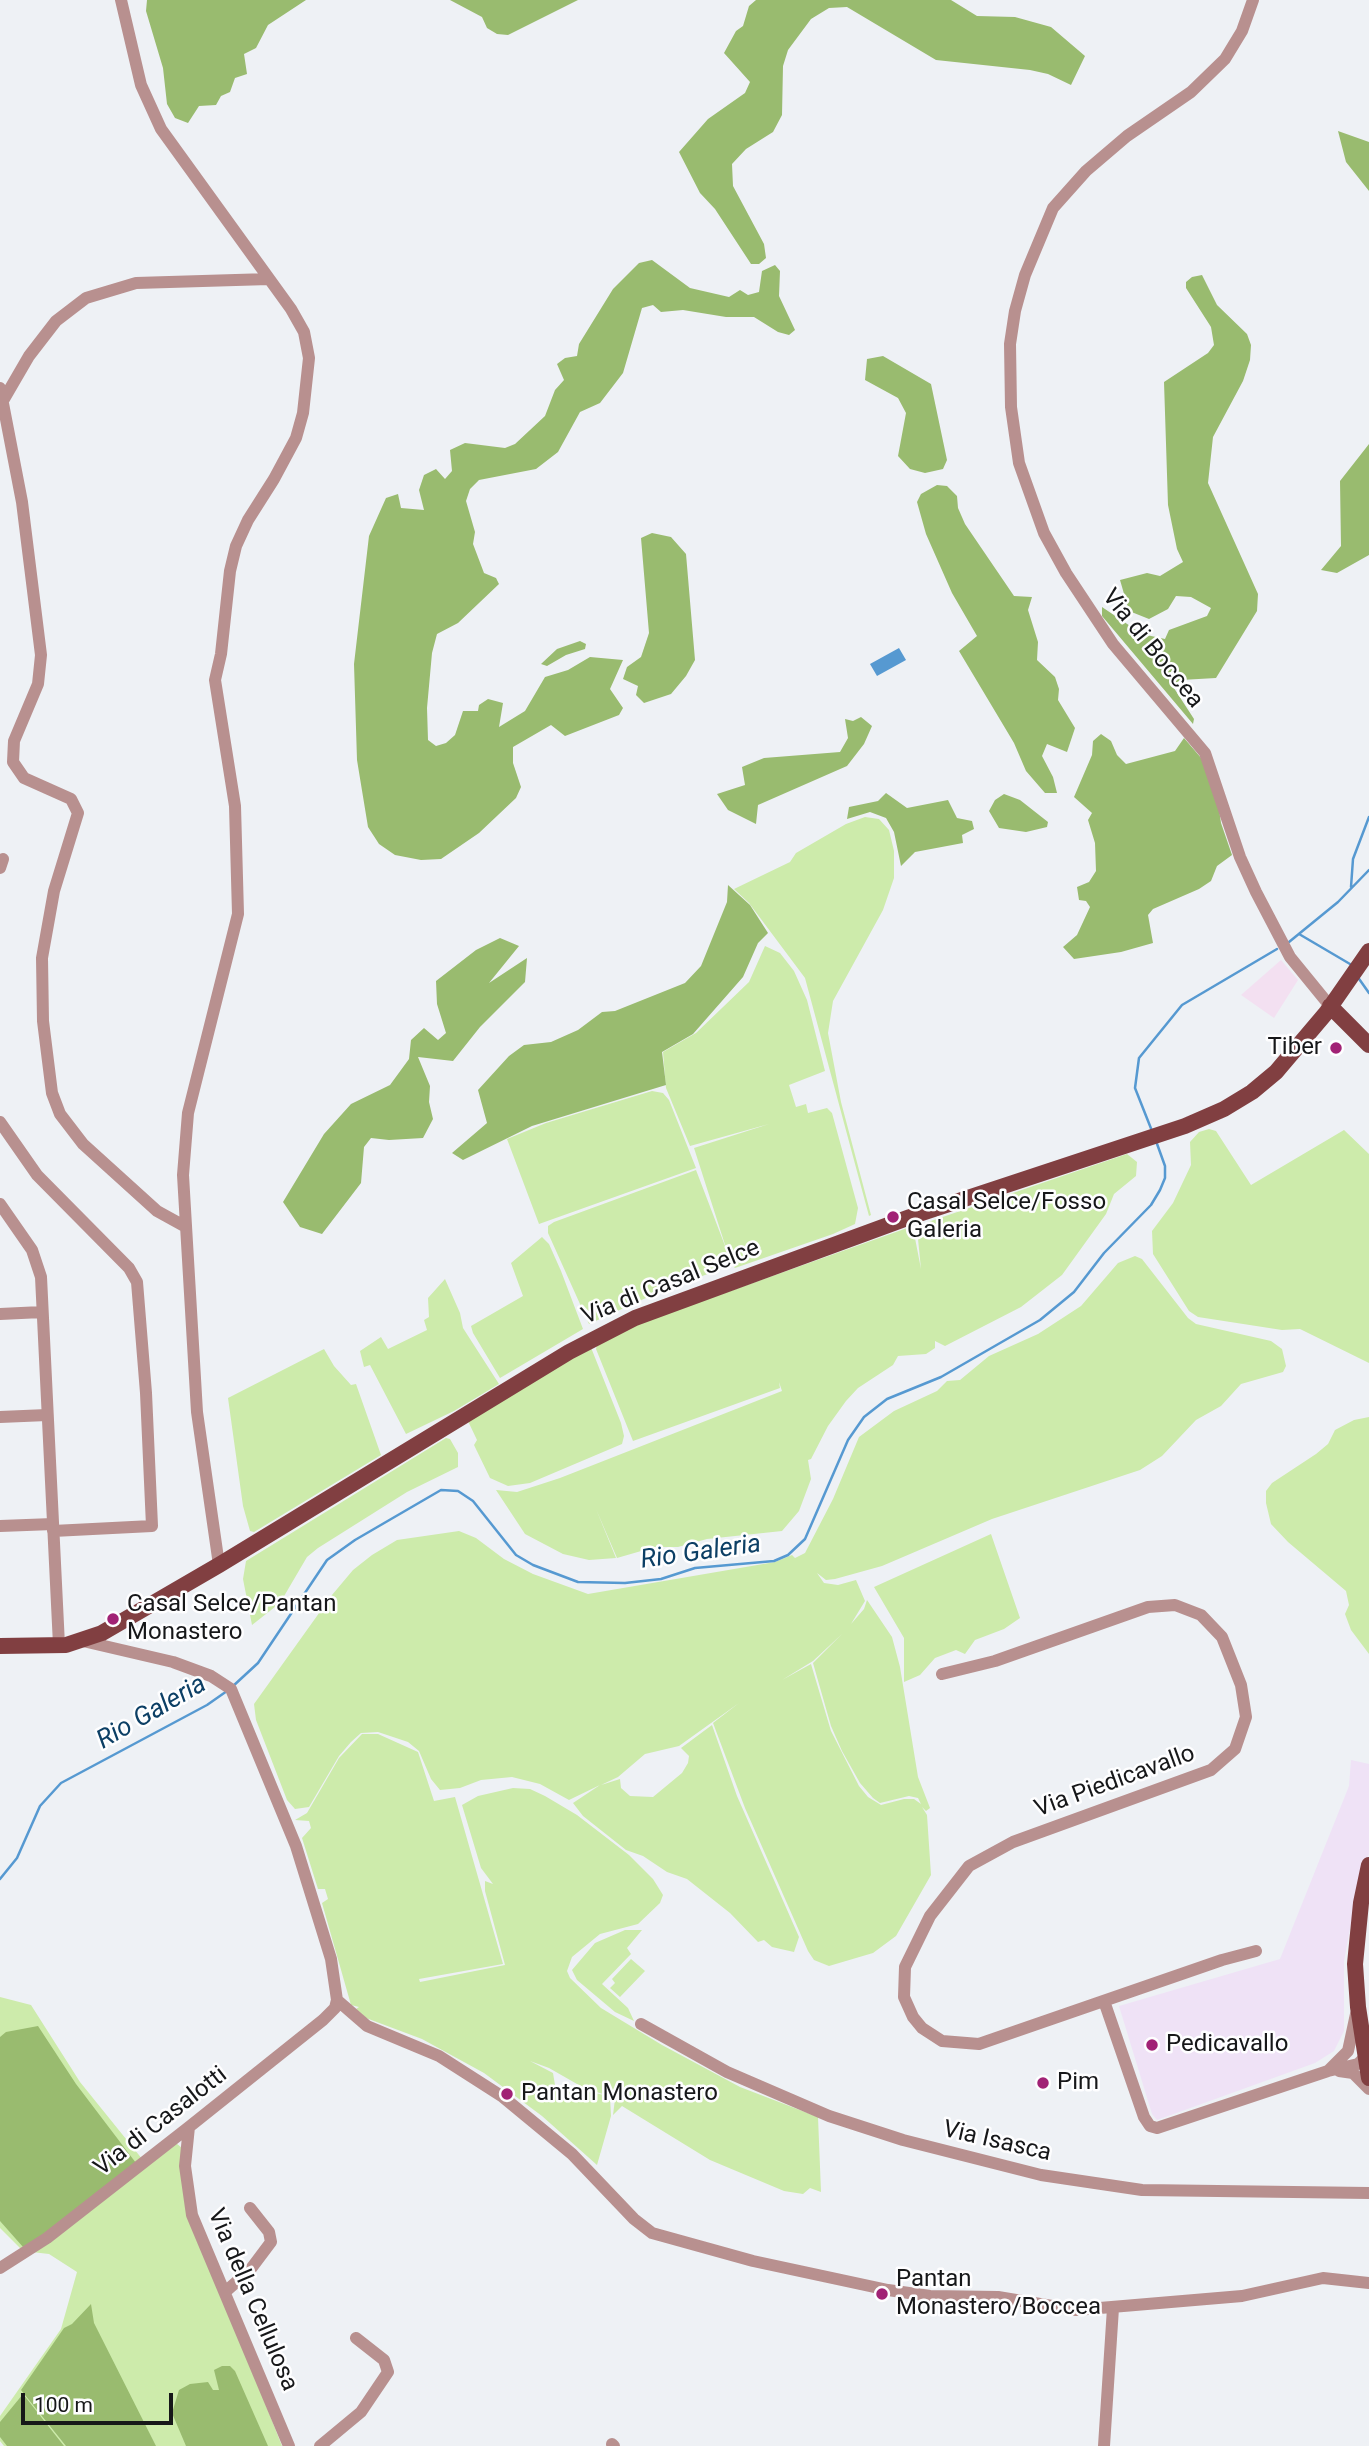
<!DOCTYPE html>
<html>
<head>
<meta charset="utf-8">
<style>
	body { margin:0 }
	#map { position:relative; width:1369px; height:2446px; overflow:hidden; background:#eef1f5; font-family:Roboto,sans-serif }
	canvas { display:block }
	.scale { position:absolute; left:21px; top:2393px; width:152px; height:32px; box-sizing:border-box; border:4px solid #161719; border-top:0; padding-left:9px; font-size:21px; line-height:24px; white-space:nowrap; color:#161719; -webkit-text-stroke:5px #fefeff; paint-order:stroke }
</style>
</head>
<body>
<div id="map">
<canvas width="1369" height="2446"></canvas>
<div class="scale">100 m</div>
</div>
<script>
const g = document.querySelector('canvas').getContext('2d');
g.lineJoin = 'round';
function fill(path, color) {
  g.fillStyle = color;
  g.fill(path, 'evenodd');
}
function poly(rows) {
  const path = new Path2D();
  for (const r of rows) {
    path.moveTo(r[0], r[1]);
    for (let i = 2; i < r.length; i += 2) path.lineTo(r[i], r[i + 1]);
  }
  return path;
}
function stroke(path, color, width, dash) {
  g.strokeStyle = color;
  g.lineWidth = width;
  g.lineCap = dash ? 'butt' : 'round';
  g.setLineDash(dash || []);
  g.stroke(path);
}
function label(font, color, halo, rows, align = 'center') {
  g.font = font + ' Roboto,sans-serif';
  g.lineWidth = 5;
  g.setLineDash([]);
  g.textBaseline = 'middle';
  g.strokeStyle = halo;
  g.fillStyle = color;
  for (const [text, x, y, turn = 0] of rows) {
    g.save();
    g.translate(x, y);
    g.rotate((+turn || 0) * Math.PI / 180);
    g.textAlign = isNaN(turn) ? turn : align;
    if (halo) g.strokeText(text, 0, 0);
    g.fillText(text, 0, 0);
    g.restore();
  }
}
fill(poly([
	[1281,960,1298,980,1274,1018,1241,995]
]), '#f3e0f1');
fill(poly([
	[1351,1760,1369,1764,1369,1854,1361,1870,1344,1961,1344,2031,1334,2051,1315,2063,1157,2120,1152,2114,1119,2006,1280,1959,1349,1786]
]), '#efe2f6');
fill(poly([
	[865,817,879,819,889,830,894,851,894,878,883,910,833,1001,828,1033,841,1102,871,1215,869,1216,805,978,749,903,734,889,790,862,796,853,846,824],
	[765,946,780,953,794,971,807,1000,825,1071,789,1085,796,1107,806,1104,808,1113,827,1108,832,1113,858,1208,855,1224,833,1234,735,1268,732,1265,659,1292,589,1324,548,1233,548,1226,554,1222,696,1170,727,1251,694,1148,769,1124,690,1146,666,1088,663,1052,696,1033,749,982],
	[652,1091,663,1093,669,1100,696,1168,539,1224,507,1139,546,1123],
	[1209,1129,1216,1131,1251,1185,1344,1130,1369,1154,1369,1363,1300,1329,1282,1330,1198,1317,1189,1311,1153,1254,1152,1231,1173,1203,1191,1165,1190,1142,1199,1132],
	[1127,1154,1137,1162,1136,1176,1114,1194,1106,1214,1062,1275,1021,1307,945,1346,935,1341,935,1348,926,1354,898,1356,893,1365,858,1388,846,1401,828,1426,811,1459,808,1460,811,1479,799,1511,782,1531,707,1539,678,1547,655,1547,617,1558,596,1509,616,1558,589,1560,563,1554,525,1534,496,1490,517,1492,560,1478,782,1391,779,1382,780,1388,633,1441,596,1349,597,1345,632,1326,910,1227,914,1233,921,1269,917,1229,928,1222],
	[542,1237,549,1244,561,1271,583,1329,500,1378,473,1333,471,1326,523,1296,511,1263],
	[1135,1256,1142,1259,1188,1318,1196,1324,1271,1341,1282,1349,1286,1366,1283,1372,1241,1384,1221,1406,1196,1420,1162,1456,1140,1470,992,1519,882,1566,835,1579,826,1580,817,1573,824,1583,838,1585,856,1580,865,1601,851,1624,864,1609,867,1600,892,1637,900,1667,918,1777,930,1808,926,1811,922,1807,927,1815,931,1875,896,1936,873,1953,829,1966,814,1960,808,1951,745,1808,713,1723,739,1703,679,1746,645,1754,618,1777,601,1785,620,1779,621,1788,630,1796,653,1797,682,1773,688,1763,689,1756,681,1748,712,1725,737,1796,799,1937,794,1952,772,1947,764,1940,758,1942,730,1913,687,1879,667,1872,643,1856,626,1850,583,1816,573,1803,600,1785,569,1800,540,1784,512,1777,481,1780,460,1788,440,1790,431,1779,419,1751,408,1742,378,1732,361,1733,351,1742,339,1756,309,1807,295,1809,287,1800,256,1720,254,1704,332,1595,353,1570,372,1555,397,1540,459,1531,476,1538,504,1559,533,1574,588,1594,775,1562,792,1555,795,1558,805,1553,833,1499,859,1437,894,1411,937,1391,947,1381,960,1380,989,1356,1038,1334,1081,1306,1118,1263],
	[842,1634,813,1663,831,1726,842,1751,860,1783,873,1798,880,1803,909,1796,918,1798,921,1804,914,1799,904,1799,881,1805,868,1797,859,1786,831,1731,811,1664,782,1680,813,1661],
	[445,1279,460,1313,463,1328,499,1384,454,1411,406,1434,370,1365,364,1367,360,1351,381,1337,388,1349,427,1330,424,1320,429,1317,428,1298],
	[590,1345,621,1423,624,1436,622,1444,530,1483,508,1486,490,1478,474,1445,477,1440,467,1419],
	[324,1349,334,1366,351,1385,356,1384,381,1455,254,1532,250,1531,243,1506,228,1398],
	[1369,1417,1369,1654,1351,1630,1345,1614,1349,1605,1346,1591,1288,1542,1271,1524,1266,1503,1266,1491,1272,1483,1316,1454,1328,1444,1335,1430,1354,1420],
	[446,1438,450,1439,458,1453,458,1467,407,1492,318,1548,307,1557,280,1603,252,1625,243,1579,246,1561],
	[991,1534,1020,1618,1004,1629,975,1640,965,1654,956,1650,935,1658,920,1675,904,1682,904,1638,874,1587],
	[362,1734,378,1734,418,1752,434,1801,455,1797,503,1964,419,1979,420,1982,505,1965,485,1891,485,1881,493,1884,481,1868,462,1805,478,1796,513,1788,530,1789,545,1796,577,1815,629,1855,653,1879,663,1895,660,1903,638,1924,600,1934,572,1957,567,1971,570,1978,601,2008,662,2045,740,2087,818,2117,821,2192,810,2188,803,2194,784,2191,710,2160,622,2106,613,2115,615,2099,610,2096,611,2116,597,2165,542,2116,484,2073,422,2039,366,2018,356,2009,359,2007,351,2005,322,1903,328,1899,325,1889,318,1889,302,1838,311,1828,309,1821,295,1820,307,1813,339,1758],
	[530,2061,549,2068,584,2088,609,2096,585,2091,577,2095,567,2091,555,2085,553,2073],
	[625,1930,642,1930,627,1948,631,1954,602,1984,628,2008,634,2021,615,2012,577,1980,572,1970,595,1943],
	[631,1959,645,1971,620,1997,610,1988,615,1983,612,1979],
	[0,1997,31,2005,80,2082,147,2165,176,2143,182,2148,182,2171,237,2332,282,2446,4,2446,0,2441,0,2416,61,2329,77,2272,49,2254,23,2251,0,2228]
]), '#cdebab');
fill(poly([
	[147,0,306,0,268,25,256,48,244,54,247,74,235,78,230,92,221,96,216,105,199,106,188,123,175,118,167,104,163,68,146,11],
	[450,0,578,0,508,35,497,34,487,28,482,17],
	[756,0,951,0,977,16,1015,17,1051,27,1085,56,1071,85,1048,74,1030,70,936,60,847,7,829,8,811,19,788,50,783,66,782,115,773,132,746,149,732,164,733,186,764,244,766,258,759,264,751,264,715,209,700,193,679,152,708,119,745,93,750,82,724,53,736,31,743,26,749,6],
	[1338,131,1369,142,1369,191,1346,162],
	[652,260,690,288,729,297,740,290,748,295,759,292,762,271,775,265,780,271,779,296,795,330,789,335,778,332,754,317,726,317,683,310,661,312,653,305,642,308,623,373,600,403,580,412,558,452,536,469,479,480,470,489,466,501,475,532,473,544,484,573,496,578,499,584,458,623,437,634,432,653,427,708,428,740,436,746,446,743,455,735,463,711,478,711,479,705,488,699,503,703,499,727,525,711,545,677,568,670,590,657,623,660,610,689,623,708,619,715,565,736,551,725,513,747,513,763,521,787,516,798,479,833,441,859,421,860,395,855,379,844,368,827,357,760,354,664,369,536,386,498,398,494,401,508,424,510,419,490,424,475,436,469,445,479,452,471,450,450,465,443,505,448,515,444,545,416,555,390,564,380,557,364,565,358,577,356,579,344,613,289,639,263],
	[1202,275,1217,305,1247,334,1251,345,1250,360,1243,381,1213,437,1208,483,1258,594,1257,611,1216,678,1181,680,1172,685,1194,719,1193,724,1102,616,1102,607,1142,634,1165,639,1169,630,1207,616,1211,608,1191,597,1176,596,1168,609,1149,619,1129,611,1120,580,1147,573,1160,576,1183,562,1177,549,1168,505,1164,382,1208,353,1214,345,1211,327,1186,288,1186,282,1192,277],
	[883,356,931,384,947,460,943,469,925,473,910,469,898,456,906,413,898,398,865,380,867,359],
	[1369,444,1369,555,1337,573,1321,570,1341,546,1340,481],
	[937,485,947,486,957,496,958,508,965,524,1014,596,1032,597,1028,610,1038,642,1037,660,1055,677,1059,689,1058,700,1075,728,1067,752,1047,744,1042,756,1053,777,1057,793,1045,793,1026,771,1014,743,959,651,977,636,952,593,926,534,917,502,921,494],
	[652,533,671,537,686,554,695,660,686,676,671,694,644,703,636,695,638,686,623,679,627,667,641,657,649,633,641,538],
	[580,641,586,644,585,649,566,655,547,666,541,664,557,649],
	[861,717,872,726,864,744,847,766,758,805,756,824,728,810,717,794,745,785,742,767,764,758,840,752,848,738,845,719,853,721],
	[1101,734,1111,741,1117,755,1126,764,1175,751,1184,738,1202,759,1218,802,1221,823,1232,855,1217,866,1211,881,1199,889,1153,909,1148,915,1153,943,1121,952,1074,959,1063,947,1077,935,1090,907,1086,901,1079,900,1077,887,1089,882,1096,871,1095,843,1088,820,1092,813,1074,797,1092,755,1093,741],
	[886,793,907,808,948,800,957,818,972,821,974,829,962,835,963,843,915,852,901,866,894,832,886,818,870,812,847,819,849,807,878,801],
	[1004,794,1020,800,1048,822,1047,827,1026,832,999,828,989,811,995,800],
	[728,885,750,905,768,933,758,943,743,977,693,1034,662,1052,666,1085,532,1126,463,1160,452,1153,487,1123,478,1090,509,1056,524,1045,551,1042,578,1030,602,1012,615,1011,685,983,701,966,727,902],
	[500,938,519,946,489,983,527,958,525,982,480,1027,453,1061,418,1057,430,1086,429,1102,433,1119,423,1138,389,1140,371,1138,364,1147,361,1183,322,1234,300,1227,283,1202,324,1134,351,1104,390,1085,409,1059,411,1040,424,1028,438,1040,446,1033,437,1004,436,981,476,950],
	[38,2026,76,2084,136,2163,36,2241,23,2247,0,2221,0,2037,6,2032],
	[91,2304,94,2323,156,2446,66,2446,21,2390,64,2328,72,2324],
	[222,2366,230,2366,235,2371,268,2446,186,2446,172,2413,179,2390,190,2384,208,2382,213,2390,219,2390,214,2370],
	[23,2394,64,2446,7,2446,0,2437,0,2422]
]), '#99bb6f');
fill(poly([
	[899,648,906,660,877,676,870,664]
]), '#5699d1');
stroke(poly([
	[1351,887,1353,859,1369,817],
	[1299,934,1350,964],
	[1289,942,1338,902,1369,870],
	[1357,976,1369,993],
	[1152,1131,1135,1088,1139,1058,1182,1005,1277,949],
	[232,1687,258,1663,327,1560,355,1540,441,1490,458,1491,473,1501,516,1555,533,1565,578,1582,625,1583,661,1579,695,1568,774,1561,788,1555,805,1539,848,1440,864,1417,887,1399,941,1377,1040,1320,1074,1292,1104,1253,1151,1205,1160,1190,1165,1178,1165,1166,1156,1141],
	[0,1879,17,1858,40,1806,61,1783,207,1705,227,1691]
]), '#5699d1', 2.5);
stroke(poly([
	[121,0,141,85,161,129,291,309,304,332,309,358,303,413,296,438,274,479,248,520,236,546,230,571,221,654,215,680,235,806,238,914,188,1113,183,1175,197,1412,219,1565],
	[1253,0,1242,31,1225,59,1191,92,1127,136,1086,171,1053,208,1025,275,1015,311,1010,344,1011,407,1019,463,1044,533,1066,573,1113,644,1205,753,1240,857,1256,892,1290,957,1330,1006],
	[0,388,22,502,41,655,38,684,14,741,13,762,24,778,71,799,78,813,54,891,42,958,43,1021,52,1093,60,1114,83,1144,157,1211,186,1227],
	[4,399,29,356,56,321,86,298,136,283,269,279],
	[0,868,3,859],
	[0,1122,37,1175,129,1268,137,1282,146,1393,152,1526,53,1531],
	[0,1204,32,1250,41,1277,59,1645],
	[0,1314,42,1312],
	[0,1417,47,1415],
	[0,1526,53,1524],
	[83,1641,173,1662,211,1676,231,1689,296,1846,331,1959,337,2000,367,2026,439,2056,503,2097,572,2154,634,2219,652,2233,753,2261,888,2290,930,2296,998,2297,1076,2310,1242,2296,1323,2278,1369,2283],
	[942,1674,995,1661,1148,1607,1175,1605,1201,1615,1222,1637,1241,1685,1246,1717,1235,1749,1211,1770,1013,1842,969,1866,930,1916,905,1967,904,1997,913,2017,922,2028,942,2041,979,2044,1222,1960,1256,1951],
	[1104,2001,1144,2117,1150,2126,1157,2128,1328,2071,1358,2064,1365,2057],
	[641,2024,727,2072,829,2116,903,2140,1041,2175,1142,2190,1369,2193],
	[1328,2071,1348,2051,1356,2014],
	[1339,2071,1353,2073,1369,2089],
	[189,2127,185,2166,192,2215,289,2446],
	[0,2268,47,2238,189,2127,323,2020,335,2008,337,2000],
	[225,2292,250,2270,271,2242,269,2232,250,2208],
	[612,2444,614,2446],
	[320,2446,361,2412,388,2372,384,2360,356,2338],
	[1104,2446,1113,2308]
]), '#b8908f', 12);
stroke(poly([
	[1330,1006,1369,1045],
	[0,1646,66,1645,102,1633,219,1565,569,1352,635,1318,910,1217,1185,1126,1224,1109,1252,1092,1276,1072,1326,1013,1369,951],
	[1369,1865,1361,1903,1355,1964,1358,2007,1369,2078]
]), '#813f41', 16);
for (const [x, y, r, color] of [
	[1336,1048,7,"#a12275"],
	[893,1217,7,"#a12275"],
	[113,1619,7,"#a12275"],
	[1152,2045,7,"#a12275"],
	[1043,2083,7,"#a12275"],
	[507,2094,7,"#a12275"],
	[882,2294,7,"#a12275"]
]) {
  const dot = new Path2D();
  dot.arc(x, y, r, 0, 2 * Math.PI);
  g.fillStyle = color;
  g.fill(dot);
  stroke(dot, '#fefeff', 2.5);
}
label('24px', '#161719', '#fefeff', [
	["Via di Boccea",1152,649,51],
	["Via di Casal Selce",671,1283,-22],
	["Via Piedicavallo",1115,1782,-20],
	["Via di Casalotti",161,2122,-38],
	["Via Isasca",997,2142,13],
	["Via della Cellulosa",252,2300,67]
]);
label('24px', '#161719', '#fefeff', [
	["Tiber",1322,1048,"right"],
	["Casal Selce/Fosso",907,1203],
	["Galeria",907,1231],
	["Casal Selce/Pantan",127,1605],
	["Monastero",127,1633],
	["Pedicavallo",1166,2045],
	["Pim",1057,2083],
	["Pantan Monastero",521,2094],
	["Pantan",896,2280],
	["Monastero/Boccea",896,2308]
], 'left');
label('italic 26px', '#0c3f65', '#fefeff', [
	["Rio Galeria",701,1553,-8],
	["Rio Galeria",152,1713,-30]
]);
</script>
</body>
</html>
